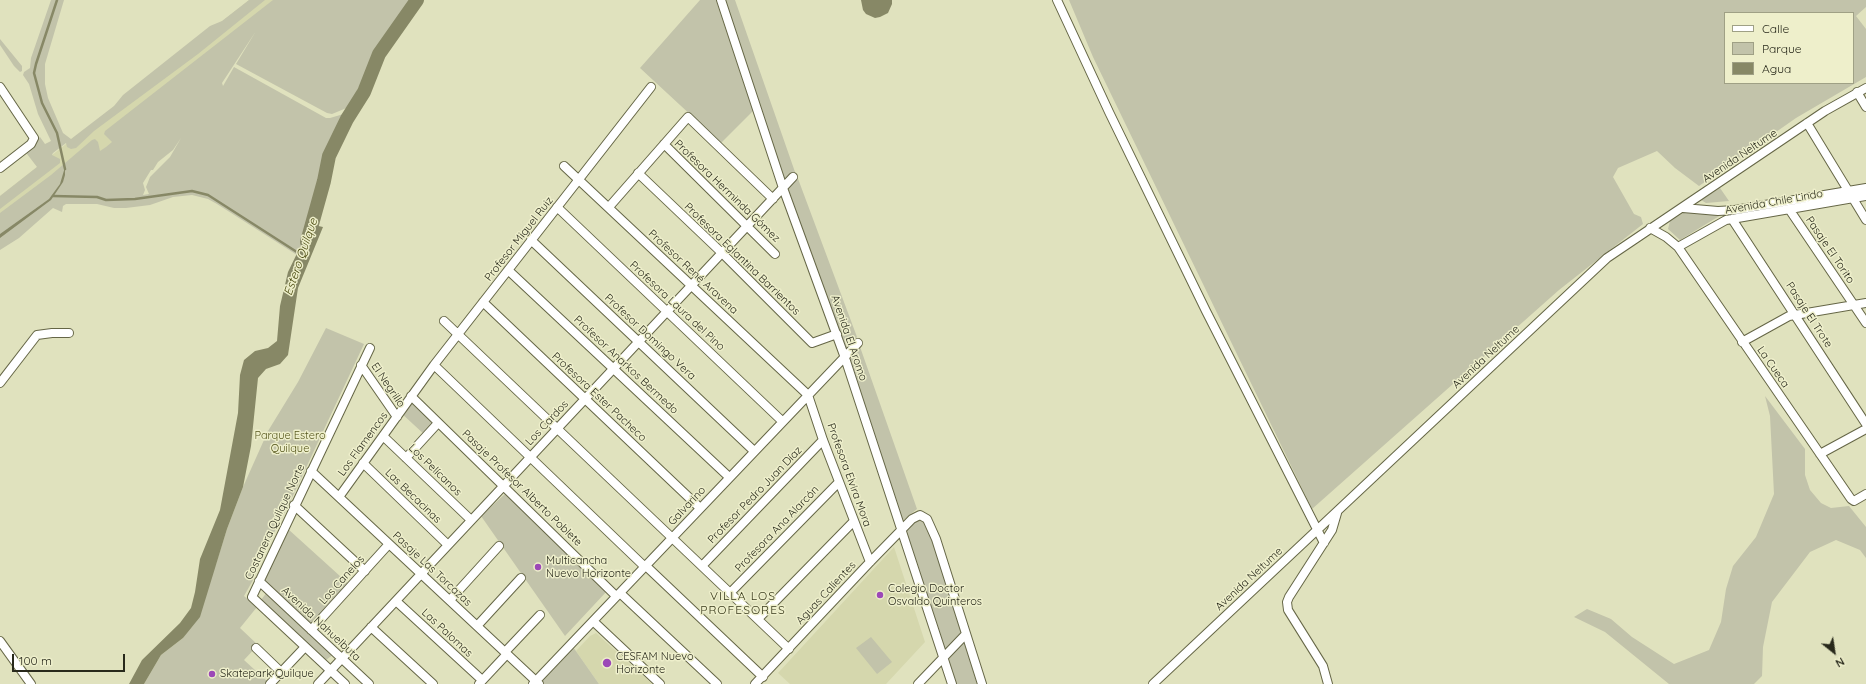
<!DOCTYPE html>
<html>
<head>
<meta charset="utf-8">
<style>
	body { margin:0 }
	#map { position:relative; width:1866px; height:684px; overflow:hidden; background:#e0e2be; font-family:Quicksand,sans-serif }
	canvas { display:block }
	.legend { position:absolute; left:1724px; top:12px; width:130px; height:72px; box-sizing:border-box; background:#eeefcb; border:1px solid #9fa085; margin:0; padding:5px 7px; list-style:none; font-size:12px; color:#28291b }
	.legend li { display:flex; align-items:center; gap:8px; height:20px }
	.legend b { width:20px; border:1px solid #9fa085 }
	.north { position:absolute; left:1814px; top:632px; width:40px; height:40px; -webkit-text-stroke:3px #eeefcb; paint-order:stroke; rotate:150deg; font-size:11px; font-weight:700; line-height:16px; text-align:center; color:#28291b }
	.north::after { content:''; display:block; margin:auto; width:14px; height:18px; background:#28291b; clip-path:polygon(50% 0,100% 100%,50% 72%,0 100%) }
	.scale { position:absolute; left:12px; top:654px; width:113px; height:18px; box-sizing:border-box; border:2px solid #28291b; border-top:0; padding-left:5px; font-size:12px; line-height:14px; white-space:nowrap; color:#28291b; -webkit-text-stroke:3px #eeefcb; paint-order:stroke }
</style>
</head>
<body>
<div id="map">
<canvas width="1866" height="684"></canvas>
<ul class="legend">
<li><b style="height:5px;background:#fff"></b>Calle</li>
<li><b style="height:11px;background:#c2c3aa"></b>Parque</li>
<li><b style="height:11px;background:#878866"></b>Agua</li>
</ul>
<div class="north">N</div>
<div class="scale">100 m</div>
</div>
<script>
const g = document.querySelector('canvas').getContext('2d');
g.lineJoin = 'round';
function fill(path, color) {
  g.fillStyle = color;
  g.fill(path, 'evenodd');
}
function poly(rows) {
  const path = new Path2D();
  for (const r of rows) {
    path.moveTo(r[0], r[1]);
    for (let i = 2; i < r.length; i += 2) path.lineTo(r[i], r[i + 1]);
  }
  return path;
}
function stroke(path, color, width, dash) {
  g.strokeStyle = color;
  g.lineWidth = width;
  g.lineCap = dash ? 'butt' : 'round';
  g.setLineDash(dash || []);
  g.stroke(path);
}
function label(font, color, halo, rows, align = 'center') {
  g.font = font + ' Quicksand,sans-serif';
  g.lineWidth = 3;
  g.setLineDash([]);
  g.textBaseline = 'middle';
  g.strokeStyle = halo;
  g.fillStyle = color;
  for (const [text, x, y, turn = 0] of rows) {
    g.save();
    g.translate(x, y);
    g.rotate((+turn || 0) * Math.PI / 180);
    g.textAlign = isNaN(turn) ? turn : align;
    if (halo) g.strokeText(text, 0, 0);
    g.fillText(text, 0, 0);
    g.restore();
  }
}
fill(poly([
	[249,0,294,0,0,231,0,196],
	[894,547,925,642,886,684,790,684,778,673],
	[596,633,652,684,599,684,576,651,590,636]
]), '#d5d7ad');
fill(poly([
	[51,0,64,0,45,64,45,84,48,98,63,133,71,139,114,106,123,95,210,26,222,21,249,0,265,0,198,54,94,131,76,148,71,149,67,147,66,143,53,153,52,155,60,159,60,163,0,209,0,196,37,167,24,150,40,137,45,144,51,141,38,114,29,84,23,75,24,72,30,68,31,58],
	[273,0,410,0,376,52,349,107,332,114,327,113,236,64,256,31,222,83,223,86,234,67,326,118,330,118,347,113,326,156,315,208,305,237,297,255,217,204,208,199,192,195,173,197,150,205,126,208,114,208,97,204,66,204,63,206,62,212,53,208,19,238,0,250,0,213,51,175,92,140,95,139,98,142,100,151,106,147,112,142,104,134,105,131],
	[181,138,170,157,150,177,146,187,149,194,143,195,145,190,143,183,151,170,153,170,158,162,173,150],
	[700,0,716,0,753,111,721,143,640,68],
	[724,0,735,0,795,172,784,183],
	[1069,0,1866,0,1866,7,1856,16,1866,29,1866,77,1796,118,1699,186,1675,168,1657,151,1618,168,1613,177,1634,214,1641,217,1643,224,1559,290,1312,509,1093,57],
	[1725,13,1853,13,1853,83,1725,83],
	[0,39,22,66,22,71,20,72,14,66,0,45],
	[797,176,857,337,847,350,786,187],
	[1720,188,1729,201,1706,203,1701,200],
	[1685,212,1721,215,1680,240,1668,229,1670,221],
	[326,328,364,344,290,502,262,556,253,580,244,596,257,607,240,628,258,645,244,660,268,682,265,684,144,684,161,655,183,638,216,564,227,529,243,487,268,431,298,382],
	[859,344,917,509,902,521,849,358],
	[411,396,438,423,426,436,400,412],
	[1765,396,1805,449,1805,475,1810,490,1821,503,1831,508,1849,506,1866,527,1866,558,1860,550,1836,540,1810,552,1772,602,1763,647,1762,676,1754,684,1669,684,1605,632,1574,617,1587,609,1611,619,1632,637,1674,664,1709,650,1721,622,1726,589,1733,566,1756,537,1774,494,1770,416],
	[506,493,607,591,565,636,481,516],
	[925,517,965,635,943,657,901,531,912,520],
	[288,529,351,586,311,630,259,581],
	[267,592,334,654,326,660,261,600],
	[871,637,892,662,877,674,856,648],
	[964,642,977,684,956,684,947,658],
	[571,644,599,684,539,684]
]), '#c2c3aa');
fill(poly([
	[861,0,892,0,892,4,888,13,880,17,875,18,866,14,863,10],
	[65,167,65,175,63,182,51,200,0,238,0,234,49,199,60,184],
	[309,224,323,227,298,288,288,355,280,364,266,369,258,378,251,446,243,487,227,529,200,617,183,638,161,655,144,684,129,684,142,660,180,623,191,608,195,592,200,559,220,510,238,413,240,375,244,360,255,351,268,348,277,341,280,306,288,272,305,237]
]), '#878866');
stroke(poly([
	[57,0,36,64,34,73,42,103,57,133,65,169],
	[53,196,97,197,106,200,135,199,192,191,208,195,300,254]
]), '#878866', 2.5);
stroke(poly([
	[307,242,324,181,329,156,347,119,364,92,379,54,417,0]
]), '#878866', 14);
const minor = poly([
	[721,0,783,188,845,358,952,684],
	[1057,0,1109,112,1206,311,1324,543],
	[0,87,34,138,31,144,0,168],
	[1857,92,1866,107],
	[1807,123,1866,220],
	[664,144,775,254],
	[564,166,808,395,823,440,870,562],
	[638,173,722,253,812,343,837,334],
	[557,207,782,421],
	[609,207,688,117,773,199],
	[1683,208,1718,211,1735,210,1866,188],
	[1789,209,1866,323],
	[1732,219,1866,424],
	[1650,228,1666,237,1678,247,1851,499,1854,501,1866,494],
	[531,240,754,451],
	[1678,247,1726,220,1866,196],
	[508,270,729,477],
	[483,302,700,508],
	[444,321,789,649],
	[1742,342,1789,316,1866,303],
	[361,365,397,417],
	[434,365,645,567],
	[0,383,37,335,52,333,69,333],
	[411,396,616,596],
	[383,436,471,520],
	[1820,454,1866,429],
	[406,458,438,423],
	[363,463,448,545],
	[311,471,539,684],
	[339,497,434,365,651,87],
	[294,505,365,571],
	[646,566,763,677],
	[702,566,823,440],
	[259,581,369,684],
	[620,593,717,684],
	[730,593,839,482],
	[450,600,499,546],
	[396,601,482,680],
	[758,619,854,521],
	[593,621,660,684],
	[477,626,521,578],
	[371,627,433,684],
	[311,630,389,544],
	[0,641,31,684],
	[256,648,281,672],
	[505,652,540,615],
	[270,684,305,647],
	[318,684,793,177],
	[345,684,252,597,370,348],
	[479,684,507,654],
	[533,684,858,343],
	[755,684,870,562,912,519,920,515,927,519,936,539,982,684],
	[918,684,965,635],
	[1153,684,1607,258,1825,111,1866,88],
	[1328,684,1323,666,1288,610,1287,602,1289,597,1332,530,1337,513]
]);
stroke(minor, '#656646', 10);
stroke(minor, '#fff', 8);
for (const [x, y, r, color] of [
	[538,567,4,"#9c48b7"],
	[880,595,4,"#9c48b7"],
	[607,663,5,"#9c48b7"],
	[212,674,4,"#9c48b7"]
]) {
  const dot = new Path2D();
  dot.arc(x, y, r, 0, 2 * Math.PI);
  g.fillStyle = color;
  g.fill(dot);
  stroke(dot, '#eeefcb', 1.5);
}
label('11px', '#28291b', '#eeefcb', [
	["Avenida Neltume",1740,156,-34],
	["Profesora Herminda Gómez",727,191,44],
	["Avenida Chile Lindo",1774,202,-10],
	["Profesor Miguel Ruiz",519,239,-52],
	["Pasaje El Torito",1830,250,56],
	["Profesora Eglantina Barrientos",742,259,44],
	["Profesor René Aravena",693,272,43],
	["Profesora Laura del Pino",677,306,43],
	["Pasaje El Trote",1809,315,57],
	["Profesor Domingo Vera",650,337,43],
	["Avenida El Aromo",849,338,71],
	["Avenida Neltume",1486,357,-43],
	["Profesor Anarkos Bermedo",626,365,43],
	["La Cueca",1773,367,55],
	["El Negrillo",388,385,56],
	["Profesora Ester Pacheco",599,397,43],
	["Los Cardos",547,423,-47],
	["Los Flamencos",363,444,-54],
	["Los Pelícanos",435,470,44],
	["Profesora Elvira Mora",849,475,70],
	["Pasaje Profesor Alberto Poblete",522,488,44],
	["Profesor Pedro Juan Díaz",755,495,-46],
	["Las Becacinas",413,496,44],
	["Galvarino",687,506,-47],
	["Costanera Quilque Norte",275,522,-65],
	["Profesora Ana Alarcón",777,529,-46],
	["Pasaje Las Torcazas",432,569,43],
	["Avenida Neltume",1249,579,-43],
	["Los Canelos",342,580,-48],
	["Aguas Calientes",826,593,-47],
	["Avenida Nahuelbuta",321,624,43],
	["Las Palomas",447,633,43]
]);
label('11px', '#56571d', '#eeefcb', [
	["Parque Estero",290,436],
	["Quilque",290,449]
]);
label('11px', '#28291b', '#eeefcb', [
	["Multicancha",546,561],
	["Nuevo Horizonte",546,574],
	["Colegio Doctor",888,589],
	["Osvaldo Quinteros",888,602],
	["CESFAM Nuevo",616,657],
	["Horizonte",616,670],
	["Skatepark Quilque",220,674]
], 'left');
label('italic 12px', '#4b4b10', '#eeefcb', [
	["Estero Quilque",301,257,-71]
]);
g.letterSpacing = '1px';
label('12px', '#393a1c', '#eeefcb', [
	["VILLA LOS",743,596],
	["PROFESORES",743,610]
]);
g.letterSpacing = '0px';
</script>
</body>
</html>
